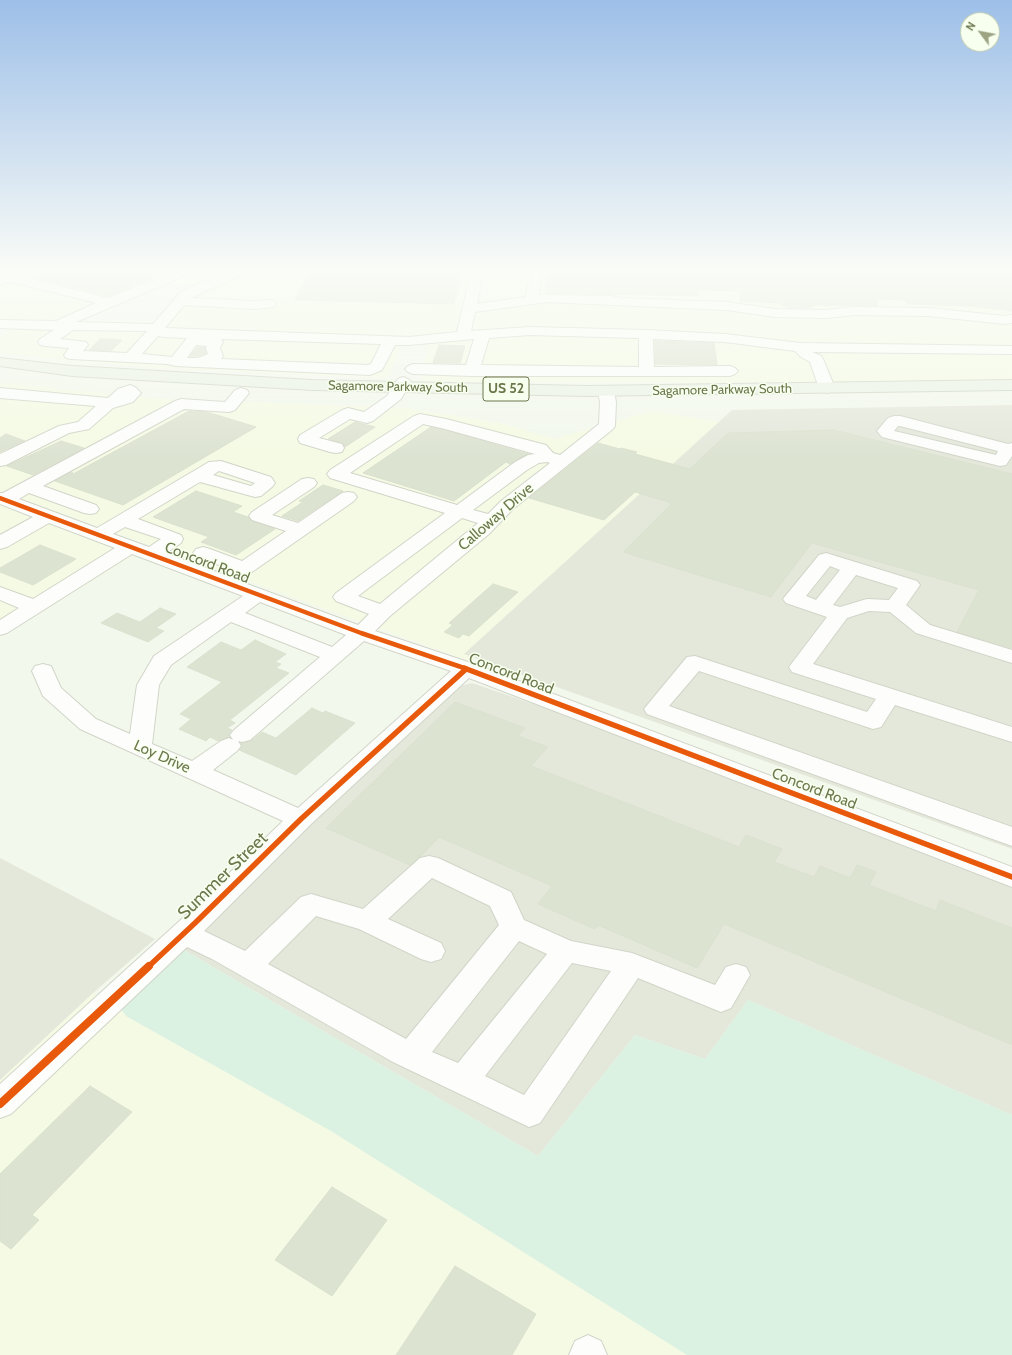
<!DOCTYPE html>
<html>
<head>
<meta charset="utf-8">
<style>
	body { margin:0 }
	#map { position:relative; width:1012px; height:1355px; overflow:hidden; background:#f3f8ed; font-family:Cabin,sans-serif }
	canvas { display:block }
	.north { position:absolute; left:960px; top:12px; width:40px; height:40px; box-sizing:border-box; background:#f7ffef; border:1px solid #c0c9ae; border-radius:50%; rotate:302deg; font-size:11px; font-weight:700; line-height:16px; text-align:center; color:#6d774c }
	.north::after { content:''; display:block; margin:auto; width:14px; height:18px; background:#9ca484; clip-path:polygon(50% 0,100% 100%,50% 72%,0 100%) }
</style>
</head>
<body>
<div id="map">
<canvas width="1012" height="1355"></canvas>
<div class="north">N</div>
</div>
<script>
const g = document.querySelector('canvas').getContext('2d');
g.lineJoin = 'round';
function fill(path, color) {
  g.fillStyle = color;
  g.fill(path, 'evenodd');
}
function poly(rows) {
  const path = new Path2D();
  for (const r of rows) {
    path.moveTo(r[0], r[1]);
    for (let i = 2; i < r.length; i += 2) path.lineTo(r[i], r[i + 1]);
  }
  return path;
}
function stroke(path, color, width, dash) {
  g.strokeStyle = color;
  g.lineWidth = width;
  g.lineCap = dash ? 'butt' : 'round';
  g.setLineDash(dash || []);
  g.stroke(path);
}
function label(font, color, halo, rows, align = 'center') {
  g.font = font + ' Cabin,sans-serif';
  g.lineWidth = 3;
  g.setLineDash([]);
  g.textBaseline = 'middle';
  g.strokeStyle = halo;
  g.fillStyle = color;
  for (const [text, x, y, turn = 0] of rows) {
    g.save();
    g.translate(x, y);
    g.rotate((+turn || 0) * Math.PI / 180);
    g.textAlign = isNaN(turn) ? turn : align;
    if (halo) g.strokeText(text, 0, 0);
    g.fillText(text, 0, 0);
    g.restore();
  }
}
fill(poly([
	[0,268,203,268,88,317,3,321,0,323],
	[236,268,471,268,460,335,405,338,388,377,382,378,156,368,0,353,0,339,17,322,153,322,181,293],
	[491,268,1012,268,1012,381,798,383,427,381,421,377,429,342,471,337],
	[0,383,162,399,406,408,499,423,555,439,652,411,728,423,469,661,0,491],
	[0,504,136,554,0,637],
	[93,993,120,1008,126,1016,331,1131,687,1355,0,1355,0,1080]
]), '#f5fae4');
fill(poly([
	[1012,405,1012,849,464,654,732,410],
	[472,683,560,713,1012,885,1012,1115,748,1000,705,1059,635,1035,538,1156,182,949,428,709,456,687],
	[0,858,155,939,93,993,0,1080]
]), '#e4e8db');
fill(poly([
	[182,949,538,1156,635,1035,705,1059,748,1000,1012,1115,1012,1355,687,1355,331,1131,126,1016,120,1008]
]), '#dbf1e1');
const building = poly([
	[50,268,175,268,108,296,30,276,50,268],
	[311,268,464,268,454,304,295,300,311,268],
	[549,268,1012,268,1012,311,971,306,908,304,905,300,876,299,878,306,816,305,808,308,788,308,779,303,740,301,740,291,698,290,699,296,545,293,549,268],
	[100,339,122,340,111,351,89,350,100,339],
	[655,341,714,343,717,365,655,364,655,341],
	[439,345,465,346,460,363,433,363,439,345],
	[197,347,205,347,206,353,198,356,190,356,197,347],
	[189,411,207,412,256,427,123,505,55,481,72,472,73,474,189,411],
	[355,422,375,427,345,447,342,443,328,439,355,422],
	[431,427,445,430,528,454,510,464,506,462,454,501,363,473,431,427],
	[834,430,1012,474,1012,648,957,632,979,590,812,543,771,597,623,552,672,503,635,492,604,520,529,498,598,443,620,449,621,448,637,452,635,454,690,469,728,433,834,430],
	[6,434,25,441,0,452,0,438,6,434],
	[61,441,84,448,33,475,7,466,61,441],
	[323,485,343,491,298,521,282,516,303,502,299,501,323,485],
	[196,491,242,506,233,512,248,517,252,521,275,529,236,555,201,542,209,537,153,517,196,491],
	[40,545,76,559,33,585,0,572,0,568,40,545],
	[493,584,518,592,469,636,463,634,459,638,444,632,453,625,449,623,493,584],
	[160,608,176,614,156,628,164,631,148,642,101,623,117,613,140,622,160,608],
	[255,640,286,654,275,662,281,664,276,668,289,673,230,720,235,723,227,728,232,730,229,734,229,737,218,741,210,737,206,741,179,729,191,719,180,714,222,682,187,667,221,642,241,650,255,640],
	[455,702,525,728,518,736,548,747,531,766,739,847,746,835,782,849,774,862,814,877,820,866,850,878,857,865,876,872,869,885,936,911,940,900,1012,928,1012,1045,724,924,697,968,598,925,595,929,538,904,552,886,439,837,421,856,410,865,326,828,455,702],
	[312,708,323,713,325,711,355,723,296,775,239,750,242,746,241,743,251,741,262,732,276,738,312,708],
	[90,1086,132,1112,32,1215,39,1220,11,1249,0,1241,0,1174,90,1086],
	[332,1187,387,1220,332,1296,275,1260,332,1187],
	[455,1266,536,1314,512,1355,396,1355,455,1266]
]);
fill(building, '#dde3d1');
stroke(building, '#dbe1cf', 1);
const minor = poly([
	[180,268,198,268,196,271,76,322,153,324,181,292,234,268,251,268,249,271,191,298,254,301,269,300,274,301,276,304,274,307,254,309,184,305,165,328,409,337,457,332,472,268,484,268,477,304,526,297,531,268,543,268,539,295,611,296,621,298,727,302,775,309,826,310,854,307,929,308,1005,316,1012,315,1012,323,1005,324,929,316,854,315,826,318,775,317,727,310,547,302,475,312,471,331,530,327,646,330,725,334,800,343,1012,346,1012,354,812,352,821,356,823,359,835,388,832,391,827,393,822,391,819,388,810,362,801,357,795,351,725,342,653,339,654,367,730,366,735,368,738,371,735,374,730,376,472,376,413,374,408,372,405,369,408,366,413,364,466,365,474,339,409,345,395,345,382,370,370,375,176,366,167,364,71,359,66,358,64,355,69,348,45,346,40,345,38,342,40,339,54,330,0,328,0,320,56,321,96,303,12,282,0,285,0,277,12,274,108,298,180,268],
	[73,330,147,331,127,353,83,351,88,345,86,342,60,339,73,330],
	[530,335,639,338,639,367,481,365,489,338,530,335],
	[158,336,164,337,187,338,172,357,142,354,158,336],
	[221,339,381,344,371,364,368,365,221,359,223,356,220,348,223,342,221,339],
	[196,345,207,346,206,348,208,354,198,358,187,358,196,345],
	[403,377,408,379,411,382,401,399,373,421,367,423,350,419,319,438,342,444,344,448,342,452,336,453,330,452,300,443,298,439,300,435,342,410,348,408,364,412,387,396,398,379,403,377],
	[130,385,135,387,141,393,133,402,113,408,89,429,69,433,6,465,0,466,0,454,59,426,78,422,96,406,0,398,0,388,108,398,118,389,130,385],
	[606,386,611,388,614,391,616,402,615,426,613,429,513,509,489,534,390,616,375,631,474,664,1012,867,1012,887,469,678,310,825,204,931,245,951,301,897,311,894,363,909,420,858,429,856,438,858,511,892,524,920,571,941,632,953,715,985,726,967,736,964,746,967,750,975,731,1008,721,1012,638,978,540,1123,529,1127,393,1062,212,959,187,947,11,1114,0,1118,0,1084,185,916,283,821,80,729,43,696,32,671,35,666,43,664,51,666,61,688,96,719,130,734,137,685,154,656,243,596,132,554,7,633,0,635,0,620,19,608,0,600,0,587,33,599,115,548,49,523,7,547,0,549,0,535,33,517,0,504,0,493,3,493,175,401,181,399,225,402,235,390,241,388,247,390,249,393,235,410,229,412,184,409,43,486,96,505,99,509,96,513,90,514,84,513,29,493,19,499,97,528,209,462,221,461,271,477,275,483,272,487,261,496,255,497,200,482,138,519,181,535,183,539,181,543,166,553,222,574,230,569,196,557,193,553,196,549,203,547,210,549,242,561,286,531,252,520,249,516,252,512,302,479,308,478,314,479,317,483,314,487,272,515,298,523,342,493,348,492,354,493,357,497,354,501,239,581,358,625,369,614,336,601,333,597,336,593,445,513,330,478,327,474,330,470,414,416,420,414,446,419,546,445,553,453,560,455,599,424,600,402,598,391,601,388,606,386],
	[423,424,445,429,535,454,528,455,515,462,457,505,350,473,423,424],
	[547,462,550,463,501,501,488,514,473,510,527,470,539,463,547,462],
	[219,471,255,483,251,486,213,475,219,471],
	[462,518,478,523,380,604,358,596,462,518],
	[125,527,161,539,149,547,113,534,125,527],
	[260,602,346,635,332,647,245,613,260,602],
	[231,622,320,657,234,730,230,735,233,740,229,738,221,741,192,761,152,744,159,685,171,665,231,622],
	[364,641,451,671,298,808,213,770,237,751,241,746,238,741,242,742,250,740,364,641],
	[432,878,490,906,499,925,406,1039,268,964,316,916,359,929,421,959,431,962,441,959,445,951,441,943,388,919,432,878],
	[519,941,547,954,458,1063,432,1052,519,941],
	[572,963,611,971,524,1095,485,1076,572,963],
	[894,416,900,416,1008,444,1012,443,1012,456,1006,465,1000,466,882,437,877,431,888,418,894,416],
	[898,426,900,426,998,451,996,455,894,431,898,426],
	[826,553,917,581,920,585,906,605,930,625,1012,650,1012,663,916,633,890,612,869,611,847,618,813,664,1012,727,1012,742,895,705,881,727,873,729,699,671,669,706,1012,827,1012,846,647,714,644,709,687,657,695,656,867,712,876,699,792,672,789,667,827,617,786,603,783,599,819,555,826,553],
	[830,566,840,570,816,600,806,596,830,566],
	[856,575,898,588,889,600,867,599,840,607,833,605,856,575],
	[588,1335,601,1341,607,1355,569,1355,575,1341,588,1335]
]);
const major = poly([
	[0,358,72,366,312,380,586,386,1012,380,1012,390,586,396,312,390,72,376,0,366,0,358]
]);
stroke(minor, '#d1d5c8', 2);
stroke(major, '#d0d4c4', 2);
fill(minor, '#fdfefc');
fill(major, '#ecf3e6');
stroke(poly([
	[0,498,361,633,467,669]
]), '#e8590c', 4.5);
stroke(poly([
	[464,668,1012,877],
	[148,967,195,923,301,819,466,669]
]), '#e8590c', 5.5);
stroke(poly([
	[0,1104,149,966]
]), '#e8590c', 8);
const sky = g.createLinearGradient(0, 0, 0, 458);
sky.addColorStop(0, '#9dbfe8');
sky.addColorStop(0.59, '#fafcf7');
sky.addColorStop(1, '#fafcf700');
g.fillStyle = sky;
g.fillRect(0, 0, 1012, 458);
label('13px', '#6d774c', '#f7ffef', [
	["Sagamore Parkway South",398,387,1],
	["Sagamore Parkway South",722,390,-1]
]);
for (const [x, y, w] of [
	[506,389,46]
]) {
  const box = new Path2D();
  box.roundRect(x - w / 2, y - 12, w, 24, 3);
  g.fillStyle = '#f7ffef';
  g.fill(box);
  stroke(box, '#6d774c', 1);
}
label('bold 14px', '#6d774c', null, [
	["US 52",506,389]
]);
label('15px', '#6d774c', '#f7ffef', [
	["Calloway Drive",496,517,-41],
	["Concord Road",207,563,21],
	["Concord Road",511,674,21],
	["Loy Drive",162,757,24],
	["Concord Road",814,789,21]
]);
label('18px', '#6d774c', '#f7ffef', [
	["Summer Street",223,876,-44]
]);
</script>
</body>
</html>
